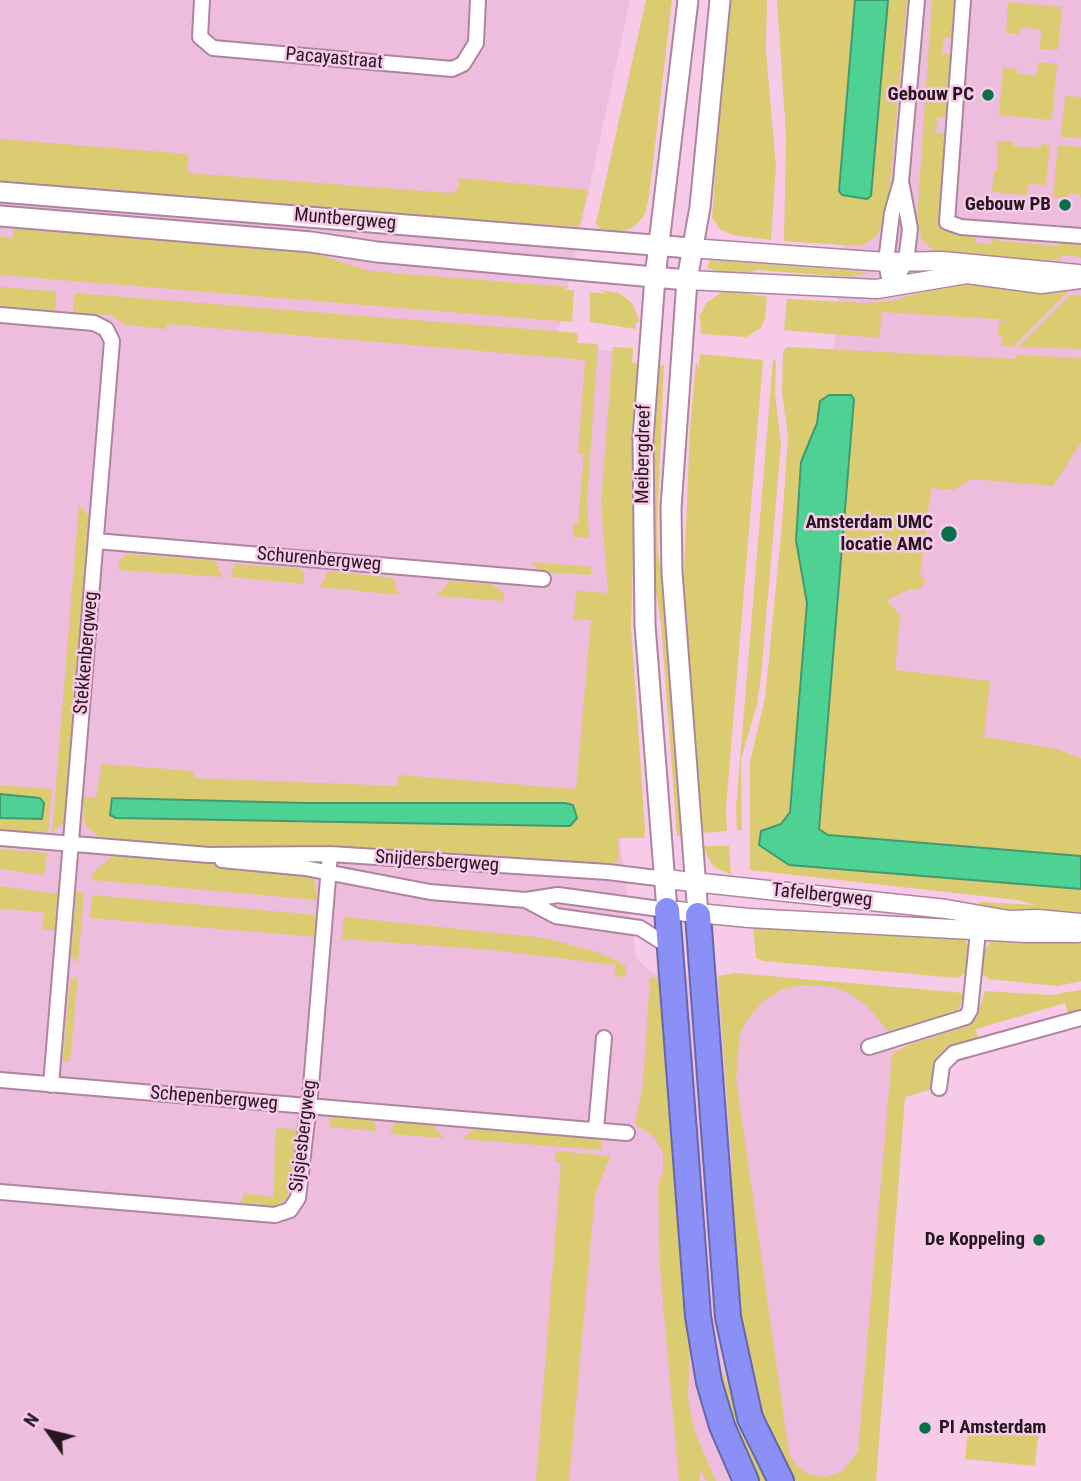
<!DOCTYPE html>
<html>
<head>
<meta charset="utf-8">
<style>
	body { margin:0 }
	#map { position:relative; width:1081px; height:1481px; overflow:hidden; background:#f7cae7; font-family:"Roboto Condensed",sans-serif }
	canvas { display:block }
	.north { position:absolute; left:14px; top:1397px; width:70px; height:70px; -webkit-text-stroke:5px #f7cae7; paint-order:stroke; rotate:304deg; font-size:19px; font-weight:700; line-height:28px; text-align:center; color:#251620 }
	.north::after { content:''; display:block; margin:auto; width:24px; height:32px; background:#251620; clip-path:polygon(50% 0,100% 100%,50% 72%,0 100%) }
</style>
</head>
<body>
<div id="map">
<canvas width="1081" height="1481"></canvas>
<div class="north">N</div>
</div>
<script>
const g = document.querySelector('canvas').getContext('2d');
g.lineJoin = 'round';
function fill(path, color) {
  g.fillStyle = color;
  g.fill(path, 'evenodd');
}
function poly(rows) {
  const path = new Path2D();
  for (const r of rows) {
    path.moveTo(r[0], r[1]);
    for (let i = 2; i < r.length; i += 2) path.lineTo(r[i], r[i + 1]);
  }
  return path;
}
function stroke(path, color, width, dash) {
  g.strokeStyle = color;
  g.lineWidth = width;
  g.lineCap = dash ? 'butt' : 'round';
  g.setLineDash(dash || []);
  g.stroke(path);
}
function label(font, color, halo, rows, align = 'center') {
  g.font = font + ' "Roboto Condensed",sans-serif';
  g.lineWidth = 5;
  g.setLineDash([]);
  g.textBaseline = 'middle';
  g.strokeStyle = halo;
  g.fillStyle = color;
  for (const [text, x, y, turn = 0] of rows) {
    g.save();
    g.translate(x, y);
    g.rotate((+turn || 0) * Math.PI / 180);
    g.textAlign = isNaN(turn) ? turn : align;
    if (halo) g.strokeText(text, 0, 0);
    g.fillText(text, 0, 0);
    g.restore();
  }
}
fill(poly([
	[0,0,630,0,555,346,627,352,617,819,636,958,651,972,725,980,859,986,891,1026,898,1054,864,1458,844,1481,0,1481],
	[866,0,1081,0,1081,874,811,853,827,423]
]), '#eebcdd');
fill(poly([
	[646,0,672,0,649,196,645,214,637,224,628,230,606,233,607,229,600,229,596,223],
	[728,0,767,0,766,51,776,167,771,240,733,235,721,230,712,218],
	[777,0,855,0,839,191,870,198,888,0,907,0,887,217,875,238,859,246,784,241,786,135],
	[932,0,959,0,956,39,944,38,942,54,954,55,949,118,937,117,936,133,948,134,941,226,947,231,976,233,976,243,992,244,992,235,1000,241,1058,246,1062,240,1081,242,1081,258,1071,255,1062,256,1061,260,1032,261,937,254,922,240,917,219],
	[1008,2,1062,7,1058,50,1040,49,1041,29,1021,28,1020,34,1006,33],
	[1039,62,1057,64,1052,120,999,115,1003,68,1017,69,1018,74,1037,75],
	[1065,96,1081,97,1081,138,1061,137],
	[0,139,188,154,187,173,450,193,458,189,459,178,588,190,579,227,0,184],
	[997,141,1013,142,1013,146,1041,148,1042,144,1050,145,1046,185,1028,184,1027,195,992,192,994,171,997,170],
	[1058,145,1081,147,1081,200,1079,194,1069,193,1068,199,1053,197],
	[38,227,308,251,369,271,569,287,562,290,574,290,572,322,0,275,0,236,12,239,14,229],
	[710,260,856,271,867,273,848,277,759,270,732,275,707,268],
	[949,284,1068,292,1013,347,1001,346,1002,336,998,335,999,321,1012,320,881,312,880,338,784,330,787,299,867,303,892,301],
	[0,287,56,291,55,312,0,308],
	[600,290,619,293,632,303,640,322,636,322,636,329,590,322,590,292,606,294],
	[735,291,767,297,765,318,761,328,746,337,701,334,700,316,706,303,722,292],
	[74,293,578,333,577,343,598,344,587,500,589,538,573,537,574,523,578,523,584,454,578,453,585,360,167,324,166,329,126,325,111,315,73,313],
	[1070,295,1081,296,1081,349,1018,347],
	[613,347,633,348,632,363,639,364,631,626,645,830,644,838,618,838,619,861,601,866,314,846,219,849,100,838,88,828,84,823,83,797,96,797,102,764,194,771,194,778,397,786,399,775,576,789,591,620,574,619,576,591,608,593,601,503],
	[112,798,304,803,573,805,570,826,564,826,299,822,116,818,110,815],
	[787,347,1016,359,1016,355,1081,358,1081,442,1053,486,971,479,954,490,931,488,920,574,926,581,920,589,910,589,887,600,900,616,895,670,990,681,984,737,1058,749,1081,759,1081,856,828,835,819,829,853,397,819,404,817,423,802,458,796,540,807,603,789,812,781,824,763,829,789,865,1081,889,1081,914,978,907,980,902,1036,905,1018,900,750,870,750,762,765,698,782,526,788,435,782,393,783,352],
	[700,354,763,360,726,808,727,831,700,833,683,597,690,429,696,362,699,369],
	[773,360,776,361,775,394,781,444,761,676,757,704,741,759,742,830,737,830,736,808],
	[655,365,664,365,657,527,658,554,666,601,684,836,677,836,661,624,652,566],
	[79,504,89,517,64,823,52,832],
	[129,554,216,561,222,577,118,570,120,559],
	[530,562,591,567,591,575,543,572],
	[235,564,297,568,304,572,304,584,230,577],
	[328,571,393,578,399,595,320,587],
	[450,581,491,584,502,591,505,601,436,596],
	[0,785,52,789,48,832,0,831,0,818,39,798,0,794],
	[702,846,729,846,731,875,713,866],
	[0,849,47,853,44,875,0,869],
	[113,855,313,874,318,900,92,880,93,873],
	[0,886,59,894,56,930,42,930,44,912,0,909],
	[76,892,84,892,78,963,71,956],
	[92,895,317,915,316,937,90,918],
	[344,917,545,938,600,953,626,966,626,977,615,976,616,965,492,950,342,939],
	[753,925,963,937,969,947,966,972,959,978,763,961,756,958],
	[994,938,1081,938,1081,981,1058,986,989,979,982,974,985,949],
	[735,973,964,993,958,1011,890,1033,866,1005,849,993,833,987,801,985,781,990,762,1002,749,1017,740,1034,736,1079,789,1453,795,1464,806,1473,825,1477,843,1471,858,1451,892,1054,908,1045,967,1026,977,1016,985,991,1051,995,1081,990,1081,1012,1069,1015,1065,1003,976,1029,978,1039,951,1046,941,1055,933,1089,905,1097,876,1481,791,1481,754,1402,733,1269,731,1151,718,976],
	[78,976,70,1062,63,1061,70,980],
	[663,976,690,1334,688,1401,696,1435,716,1481,707,1481,700,1470,699,1481,679,1481,660,1269,658,1187,663,1171,663,1152,654,1137,635,1124,643,1083,650,978],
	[329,1116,373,1119,377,1131,329,1127],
	[396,1121,432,1124,444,1138,390,1134],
	[276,1128,296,1129,290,1188,286,1199,276,1206,242,1203,243,1193,273,1197],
	[475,1128,602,1137,601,1150,462,1139],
	[556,1151,610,1156,595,1195,569,1481,536,1481,561,1163,555,1161],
	[712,1345,740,1418,770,1481,758,1481,734,1432],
	[969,1422,1039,1428,1035,1466,965,1459]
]), '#dbcb71');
const water = poly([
	[855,0,888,0,871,196,867,199,842,195,839,191,855,0],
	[829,395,851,395,854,399,819,829,828,835,1081,856,1081,889,789,865,759,845,761,831,781,824,790,812,807,603,796,540,801,462,817,423,820,401,829,395],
	[0,794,40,798,44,803,42,819,0,818,0,794],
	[112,798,304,803,565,803,573,805,577,818,570,826,564,826,116,818,110,815,112,798]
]);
fill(water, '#4dd294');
stroke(water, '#419a71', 2);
const minor = poly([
	[202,0,200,37,213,48,452,69,463,64,476,43,478,0],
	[963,0,947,222,961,227,1081,236],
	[891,288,886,262,892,213,901,182,917,0],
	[891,288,906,261,910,229,902,186],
	[0,315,94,323,106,329,112,341,51,1085],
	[96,541,543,579],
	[0,838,209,855,330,854,608,872,665,879],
	[222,860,305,868,430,892,526,900,558,895,667,910],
	[526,900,556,916,640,928,670,947],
	[869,1047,966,1017,970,1010,979,922],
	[0,1080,627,1133],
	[939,1088,942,1065,954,1053,1081,1018],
	[596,1129,604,1038],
	[0,1192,275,1215,290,1210,298,1198,311,1086,330,854]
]);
const tertiary = poly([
	[690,248,886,262,942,261,1078,274],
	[687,280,877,289,967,274,1041,284,1081,279],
	[665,879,946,909,1009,920,1038,919,1081,923],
	[667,910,749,918,1027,933,1078,933]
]);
const secondary = poly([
	[0,192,690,248],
	[0,216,311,242,377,252,687,280],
	[667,910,645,625,643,439,655,277,688,0],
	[698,915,672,572,671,508,687,280,700,207,720,0]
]);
const motorway = poly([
	[667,910,698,1316,709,1382,722,1426,746,1481],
	[698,915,728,1317,750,1418,781,1481]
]);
stroke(minor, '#ae849f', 18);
stroke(tertiary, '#ae849f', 21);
stroke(secondary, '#ae849f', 23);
stroke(motorway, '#6765ab', 28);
stroke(minor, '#fff', 14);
stroke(tertiary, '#fff', 18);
stroke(secondary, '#fff', 19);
stroke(motorway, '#8b90f6', 24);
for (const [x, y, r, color] of [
	[988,95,7,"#077048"],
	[1065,205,7,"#077048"],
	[949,534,9,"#077048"],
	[1039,1240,7,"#077048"],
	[925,1428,7,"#077048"]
]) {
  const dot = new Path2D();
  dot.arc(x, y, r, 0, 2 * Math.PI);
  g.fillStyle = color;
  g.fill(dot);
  stroke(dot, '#f7cae7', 2.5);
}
label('19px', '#251620', '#f7cae7', [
	["Pacayastraat",334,59,5],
	["Muntbergweg",345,220,5],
	["Meibergdreef",644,454,-89],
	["Schurenbergweg",319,560,5],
	["Stekkenbergweg",87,653,-85],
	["Snijdersbergweg",437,862,4],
	["Tafelbergweg",822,896,6],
	["Schepenbergweg",214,1099,5],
	["Sijsjesbergweg",304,1136,-83]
]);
label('bold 19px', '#251620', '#f7cae7', [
	["Gebouw PC",974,95],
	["Gebouw PB",1051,205],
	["Amsterdam UMC",933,523],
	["locatie AMC",933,545],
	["De Koppeling",1025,1240],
	["PI Amsterdam",939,1428,"left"]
], 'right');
</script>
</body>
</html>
